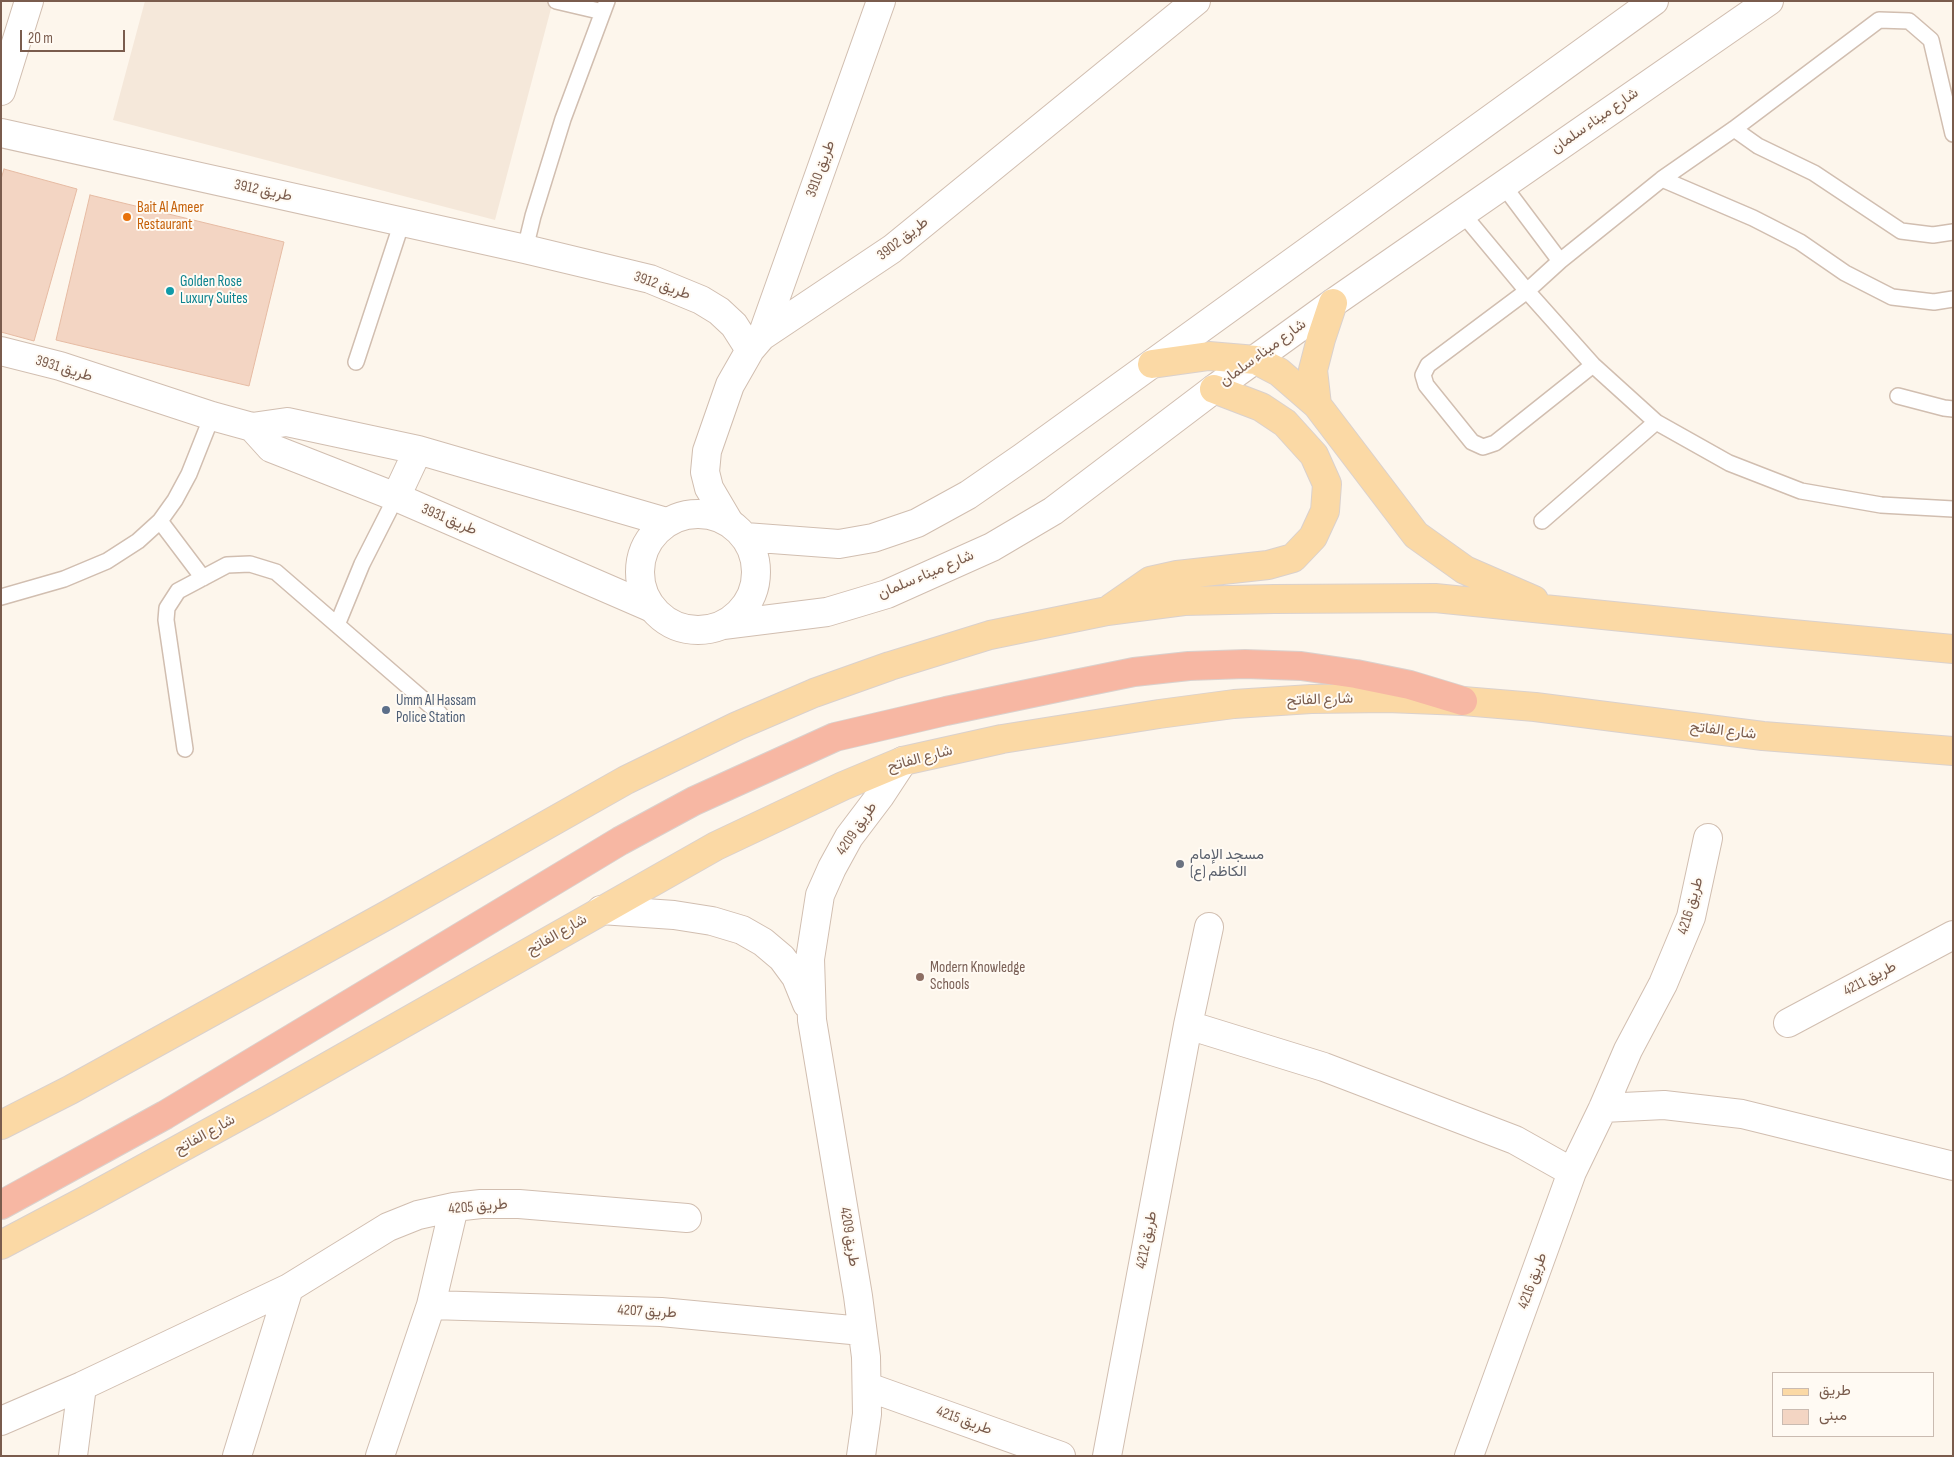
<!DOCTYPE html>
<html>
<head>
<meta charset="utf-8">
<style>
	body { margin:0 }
	#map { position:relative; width:1954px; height:1457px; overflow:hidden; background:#fdf6ec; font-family:"Sofia Sans Condensed",Vazirmatn,sans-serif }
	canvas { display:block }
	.frame { position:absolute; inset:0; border:2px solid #7a5c4d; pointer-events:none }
	.legend { position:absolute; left:1772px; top:1372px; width:162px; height:65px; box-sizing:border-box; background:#fffaf3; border:1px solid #cabbb1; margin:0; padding:6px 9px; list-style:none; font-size:15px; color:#7a5c4d }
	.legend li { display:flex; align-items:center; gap:10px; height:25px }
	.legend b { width:25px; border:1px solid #cabbb1 }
	.scale { position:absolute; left:20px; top:30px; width:105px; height:22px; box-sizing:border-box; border:2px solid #7a5c4d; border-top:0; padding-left:6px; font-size:15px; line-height:18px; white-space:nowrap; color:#7a5c4d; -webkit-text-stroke:4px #fffaf3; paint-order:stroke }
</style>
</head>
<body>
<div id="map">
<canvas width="1954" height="1457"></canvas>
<div class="frame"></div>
<ul class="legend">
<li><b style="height:6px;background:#fbd9a5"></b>طريق</li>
<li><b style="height:14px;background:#f3d5c3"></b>مبنى</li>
</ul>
<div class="scale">20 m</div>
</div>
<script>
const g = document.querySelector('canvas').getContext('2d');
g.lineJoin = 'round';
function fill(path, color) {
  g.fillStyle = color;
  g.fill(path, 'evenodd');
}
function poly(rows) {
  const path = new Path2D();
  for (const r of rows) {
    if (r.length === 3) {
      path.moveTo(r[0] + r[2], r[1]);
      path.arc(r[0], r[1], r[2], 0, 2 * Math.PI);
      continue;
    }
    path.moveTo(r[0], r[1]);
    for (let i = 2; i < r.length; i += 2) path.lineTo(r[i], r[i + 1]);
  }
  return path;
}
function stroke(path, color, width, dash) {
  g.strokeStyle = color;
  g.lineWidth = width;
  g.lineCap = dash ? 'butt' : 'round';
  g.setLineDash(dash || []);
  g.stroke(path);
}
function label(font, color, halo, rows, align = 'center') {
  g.font = font + ' "Sofia Sans Condensed",Vazirmatn,sans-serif';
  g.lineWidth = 4;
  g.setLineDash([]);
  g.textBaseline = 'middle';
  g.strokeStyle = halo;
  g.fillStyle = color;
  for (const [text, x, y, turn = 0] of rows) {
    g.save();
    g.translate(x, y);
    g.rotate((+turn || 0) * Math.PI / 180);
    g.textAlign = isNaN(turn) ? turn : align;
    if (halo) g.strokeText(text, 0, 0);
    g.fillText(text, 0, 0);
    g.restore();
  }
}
fill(poly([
	[145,1,553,1,495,220,113,120]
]), '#f5e8da');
const building = poly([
	[4,169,77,189,34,341,1,332,1,179,4,169],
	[90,195,284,242,249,386,56,340,90,195]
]);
fill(building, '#f3d5c3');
stroke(building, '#e6bba3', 1);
const service = poly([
	[556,1,603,12],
	[1734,129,1758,146,1814,173,1901,231,1933,235,1953,232],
	[1662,179,1753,218,1800,242,1845,273,1892,297,1934,302,1953,299],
	[1503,185,1560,261],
	[1462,213,1527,291,1593,365,1656,422,1729,463,1801,491,1881,505,1953,509],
	[525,249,533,216,563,119,607,1],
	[356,362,402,222],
	[1593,365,1495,443,1483,447,1472,442,1426,385,1423,375,1428,365,1527,291,1560,261,1662,179,1734,129,1879,20,1909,21,1931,40,1953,134],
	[1898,396,1944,408,1953,409],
	[160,521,203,578],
	[1542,521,1656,422],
	[1,597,64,579,107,561,138,541,160,521,175,500,189,474,212,416],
	[337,625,362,564,396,497],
	[185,749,166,620,167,608,178,591,227,565,250,564,276,572,440,714]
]);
const minor = poly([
	[1,91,29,1],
	[1,133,525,249,650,279,701,300,719,311,734,325,750,350],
	[762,336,881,1],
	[1,351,60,366,212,416,252,427,287,422,418,450,666,522],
	[252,427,271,448,396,497,652,608],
	[396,497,418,450],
	[729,522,709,488,705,472,707,451,730,385,750,350,762,336,892,249,1196,1],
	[601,910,674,915,712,921,742,930,763,942,782,958,796,977,807,1004],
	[1788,1023,1953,935],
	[1188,1025,1324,1067,1515,1140,1572,1172],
	[1603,1108,1664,1105,1742,1114,1953,1166],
	[431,1305,661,1312,862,1331],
	[868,1387,1061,1456],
	[1,1421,82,1386,289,1288,388,1227,418,1215,454,1207,481,1204,519,1204,687,1218],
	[73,1456,82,1386],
	[237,1456,289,1288],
	[380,1456,431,1305,454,1207],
	[861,1456,867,1414,866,1357,858,1296,812,1020,810,959,820,895,832,868,849,837,880,796,903,761],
	[1107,1456,1188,1025,1209,927],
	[1469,1456,1572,1172,1603,1108,1628,1050,1663,984,1691,917,1708,838]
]);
const tertiary = poly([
	[698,572,58],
	[745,537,839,544,873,538,917,523,968,495,1023,457,1654,1],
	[723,625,827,612,887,594,992,547,1053,511,1214,389,1333,303,1769,1]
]);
const primary = poly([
	[1152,364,1209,356,1256,360,1279,372,1317,405,1416,535,1465,570,1534,600],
	[1317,405,1313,370,1321,339,1333,303],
	[1111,608,1150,581,1177,575,1268,565,1293,558,1313,537,1325,511,1327,484,1314,455,1285,423,1261,407,1214,389],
	[1,1125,70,1090,389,914,626,780,737,726,814,693,890,666,990,635,1107,611,1184,601,1274,599,1435,598,1771,632,1953,649],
	[1,1245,86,1200,265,1102,716,846,843,786,903,761,1002,739,1159,714,1234,704,1311,699,1387,698,1463,701,1535,707,1763,736,1953,751]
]);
const motorway = poly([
	[1,1205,165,1115,620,841,694,801,835,737,946,711,1080,683,1134,672,1189,666,1245,664,1301,666,1356,674,1410,685,1463,701]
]);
stroke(service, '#d1beb0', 18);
stroke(minor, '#d1beb0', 30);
stroke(tertiary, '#d1beb0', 30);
stroke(primary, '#dad1cd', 30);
stroke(motorway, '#dad1cd', 30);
stroke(service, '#fff', 15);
stroke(minor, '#fff', 28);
stroke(tertiary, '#fff', 28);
stroke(primary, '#fbd9a5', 28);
stroke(motorway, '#f7b7a3', 28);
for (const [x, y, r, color] of [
	[127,217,5,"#e8710a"],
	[170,291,5,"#0f9aa8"],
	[386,710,5,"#5c6f8a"],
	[1180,864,5,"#6b7280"],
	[920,977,5,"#8d6e63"]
]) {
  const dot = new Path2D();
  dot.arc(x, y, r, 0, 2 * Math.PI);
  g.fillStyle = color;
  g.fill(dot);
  stroke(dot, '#fffaf3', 2);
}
label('15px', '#7a5c4d', '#fffaf3', [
	["شارع ميناء سلمان",1595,121,-35],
	["طريق 3910",821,169,-70],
	["طريق 3912",263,191,12],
	["طريق 3902",903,239,-38],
	["طريق 3912",662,286,19],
	["شارع ميناء سلمان",1263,353,-36],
	["طريق 3931",64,369,17],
	["طريق 3931",449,520,23],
	["شارع ميناء سلمان",926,575,-23],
	["شارع الفاتح",1320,700,-2],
	["شارع الفاتح",1723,731,7],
	["شارع الفاتح",920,759,-15],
	["طريق 4209",857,829,-56],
	["طريق 4216",1691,906,-74],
	["شارع الفاتح",557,935,-30],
	["طريق 4211",1870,979,-28],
	["شارع الفاتح",205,1135,-29],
	["طريق 4205",478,1207,-5],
	["طريق 4209",849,1237,81],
	["طريق 4212",1147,1240,-79],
	["طريق 4216",1533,1281,-70],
	["طريق 4207",647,1312,3],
	["طريق 4215",964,1421,20]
]);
label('15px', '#c56008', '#fffaf3', [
	["Bait Al Ameer",137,208],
	["Restaurant",137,225]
], 'left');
label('15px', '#0d838f', '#fffaf3', [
	["Golden Rose",180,282],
	["Luxury Suites",180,299]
], 'left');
label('15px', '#4e5e75', '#fffaf3', [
	["Umm Al Hassam",396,701],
	["Police Station",396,718]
], 'left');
label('15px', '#5b616d', '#fffaf3', [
	["مسجد الإمام",1190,855],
	["الكاظم (ع)",1190,872]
], 'left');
label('15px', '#785e54', '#fffaf3', [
	["Modern Knowledge",930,968],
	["Schools",930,985]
], 'left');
</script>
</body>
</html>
